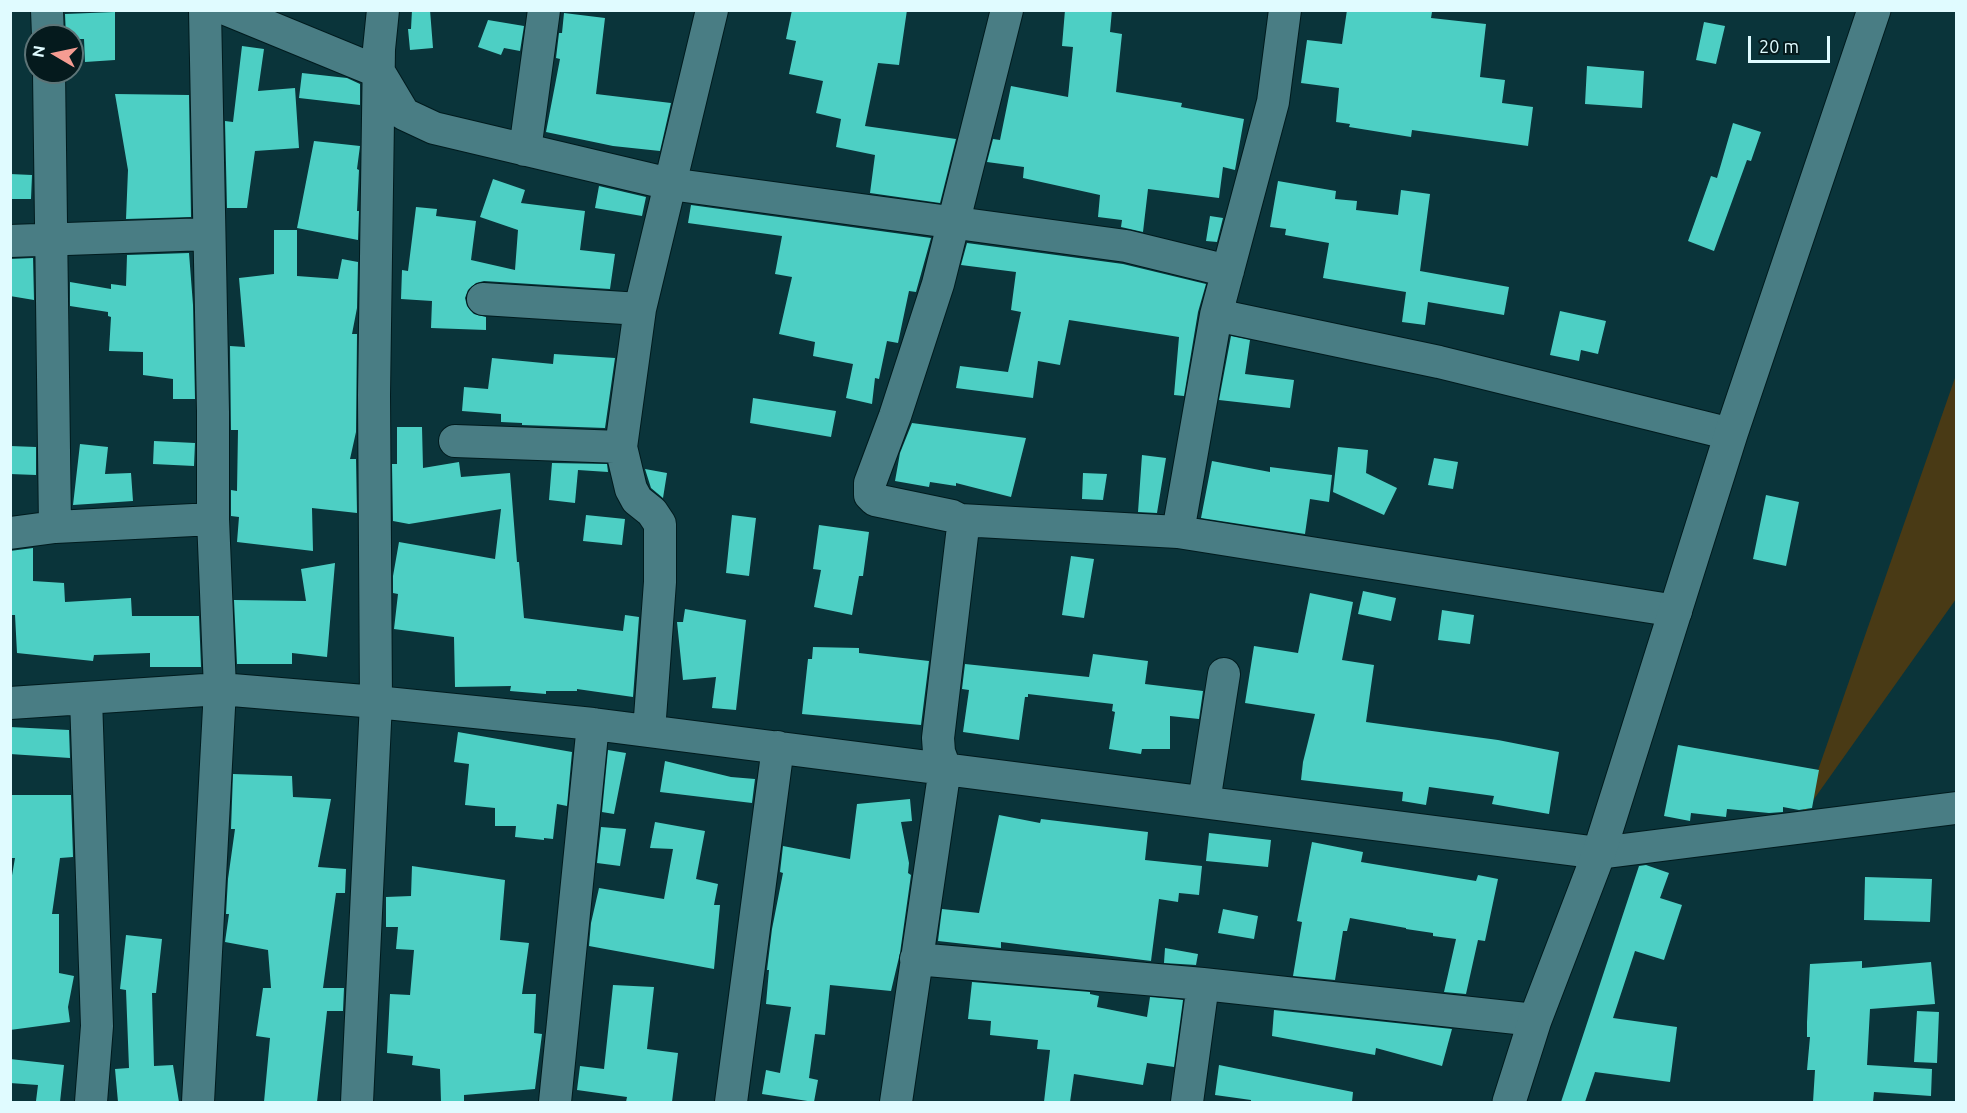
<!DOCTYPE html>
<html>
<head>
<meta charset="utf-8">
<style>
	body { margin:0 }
	#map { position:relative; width:1967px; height:1113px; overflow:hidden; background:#0a343a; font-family:Ubuntu,sans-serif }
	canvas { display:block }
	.frame { position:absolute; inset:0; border:12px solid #e0fbff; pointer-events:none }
	.north { position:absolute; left:24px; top:24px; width:60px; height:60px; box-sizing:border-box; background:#051a1d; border:2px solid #5d7477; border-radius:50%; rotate:279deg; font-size:16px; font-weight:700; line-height:24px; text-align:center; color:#e0fbff }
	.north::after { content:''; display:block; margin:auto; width:21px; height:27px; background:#f59c92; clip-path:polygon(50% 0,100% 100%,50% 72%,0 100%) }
	.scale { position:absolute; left:1748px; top:36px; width:82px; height:27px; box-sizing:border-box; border:3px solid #e0fbff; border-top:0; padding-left:8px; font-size:18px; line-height:21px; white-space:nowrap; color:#e0fbff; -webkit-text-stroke:4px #051a1d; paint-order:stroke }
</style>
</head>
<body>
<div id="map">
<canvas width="1967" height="1113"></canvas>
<div class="frame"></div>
<div class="north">N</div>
<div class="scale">20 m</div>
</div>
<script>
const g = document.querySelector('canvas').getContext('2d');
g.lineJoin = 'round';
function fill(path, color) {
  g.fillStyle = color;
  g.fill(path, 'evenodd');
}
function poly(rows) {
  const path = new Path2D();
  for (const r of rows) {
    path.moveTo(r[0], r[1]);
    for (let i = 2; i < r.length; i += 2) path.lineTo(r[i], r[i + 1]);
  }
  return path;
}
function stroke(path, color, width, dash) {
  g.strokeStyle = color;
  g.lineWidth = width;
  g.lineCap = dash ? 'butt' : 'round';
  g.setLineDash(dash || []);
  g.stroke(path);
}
fill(poly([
	[1956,375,1956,599,1802,816]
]), '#493a15');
fill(poly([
	[412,10,430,10,433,48,410,50,408,29,411,29],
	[792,10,907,10,899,65,878,63,865,126,956,139,940,203,870,193,875,155,836,147,841,119,816,113,823,81,789,74,796,41,786,39],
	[1065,10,1112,10,1110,32,1122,34,1116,92,1182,103,1181,107,1244,119,1235,170,1223,167,1219,198,1148,189,1143,232,1121,227,1122,220,1098,217,1100,195,1023,178,1024,167,987,162,993,139,1000,140,1011,86,1068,97,1073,47,1062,46],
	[1347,10,1418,10,1432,12,1431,18,1486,24,1480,77,1505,80,1502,103,1533,107,1528,146,1412,130,1411,137,1349,127,1350,124,1336,122,1339,88,1301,83,1307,40,1342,44],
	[115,12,115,60,85,62,84,39,72,39,72,36,66,36,65,14],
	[564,13,605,18,596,94,671,103,660,151,613,146,546,132,560,59,556,58,559,33,562,33],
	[488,20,524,26,520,51,504,48,501,55,478,47],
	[1704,22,1725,26,1716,64,1696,60],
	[242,46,264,49,258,91,295,88,299,148,255,151,247,208,227,208,225,121,233,122],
	[1587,66,1644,71,1642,108,1585,104],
	[302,73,347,78,360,84,360,105,299,98],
	[115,94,189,95,191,217,126,219,128,170],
	[1733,123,1761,132,1751,161,1747,160,1714,251,1688,241,1711,176,1717,178],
	[314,141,360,146,357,169,359,170,357,211,359,211,358,240,297,228],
	[10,174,32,175,31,199,10,199],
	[493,179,525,190,521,203,585,211,580,250,615,254,610,289,484,281,476,283,468,290,465,298,467,306,474,314,486,317,486,330,431,328,432,301,401,299,402,270,408,271,416,207,437,209,436,216,476,221,471,260,515,270,518,230,480,217],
	[1278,181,1336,191,1335,199,1357,201,1356,210,1398,215,1401,190,1430,194,1420,271,1509,287,1504,315,1428,302,1425,325,1402,322,1406,292,1323,278,1329,243,1285,235,1286,229,1270,227],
	[599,186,646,197,642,216,595,208],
	[691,205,931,238,916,292,909,291,898,343,887,341,879,379,875,378,872,404,846,398,853,364,813,356,815,342,779,334,792,277,775,274,782,236,688,223],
	[1210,216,1223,218,1217,242,1206,241],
	[274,230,297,230,297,276,338,279,342,259,358,262,357,308,352,334,357,334,356,432,350,459,356,459,357,513,312,508,313,551,237,542,239,517,231,516,231,490,237,491,238,430,231,430,230,346,245,347,239,278,274,274],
	[967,243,1123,264,1206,284,1198,312,1184,396,1174,395,1179,337,1069,320,1060,365,1038,361,1033,398,956,388,960,366,1008,372,1021,312,1011,310,1016,272,961,265],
	[189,253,193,305,195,399,173,399,173,379,143,375,143,352,109,351,111,317,108,316,108,312,70,306,70,282,111,289,111,284,126,286,127,255],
	[33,258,34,300,10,296,10,259],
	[1560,311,1606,321,1598,354,1581,350,1579,361,1550,355],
	[1231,336,1250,340,1245,374,1294,380,1290,408,1219,400],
	[554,354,615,358,605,428,522,425,522,423,501,422,501,414,462,411,464,387,488,389,492,358,553,364],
	[753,398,836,411,831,437,750,423],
	[912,423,1026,438,1011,497,956,483,956,486,930,482,929,487,895,481,900,453],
	[397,427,422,427,423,468,459,462,461,477,510,473,517,562,519,562,524,618,623,631,625,615,639,617,633,697,577,689,577,691,546,691,546,694,510,691,511,686,455,687,454,637,394,629,398,594,393,593,393,576,399,542,495,559,501,509,409,524,393,521,392,464,397,464],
	[154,441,195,443,194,466,153,464],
	[80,444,108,447,105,474,131,473,133,501,73,505],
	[10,446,36,447,36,475,10,474],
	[1338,447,1368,450,1366,473,1397,488,1384,515,1333,492],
	[1142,455,1166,458,1157,513,1138,512],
	[1434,458,1458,462,1453,489,1428,485],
	[1212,461,1270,472,1270,467,1332,475,1329,502,1310,499,1305,534,1201,518],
	[552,463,607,464,608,472,578,470,575,503,549,500],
	[645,469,667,473,663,498,651,488],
	[1083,473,1107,474,1103,500,1082,499],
	[1766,495,1799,502,1786,566,1753,559],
	[586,515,625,519,622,545,583,541],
	[732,515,756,518,749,576,726,573],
	[819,525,869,532,863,576,859,576,852,615,814,607,821,570,813,569],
	[33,548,33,581,64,583,65,602,131,598,132,616,199,616,201,667,150,667,150,653,94,655,93,661,17,653,15,615,10,615,10,551],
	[1071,556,1094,559,1084,618,1062,615],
	[335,563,327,657,292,653,292,664,237,664,234,600,306,601,301,569],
	[1363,591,1396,598,1391,621,1358,614],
	[1310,593,1353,602,1342,660,1374,665,1366,722,1498,740,1559,752,1549,814,1492,804,1494,796,1429,787,1426,805,1402,801,1403,792,1301,780,1303,762,1315,714,1245,703,1254,646,1298,653],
	[685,609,746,620,736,710,712,708,716,677,683,680,677,622,683,622],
	[1442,610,1474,615,1470,644,1438,640],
	[813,647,859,648,859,653,929,661,921,725,802,714,808,659,812,659],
	[1093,654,1148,661,1145,684,1203,691,1199,719,1170,716,1170,749,1142,749,1141,754,1109,749,1115,712,1112,711,1113,704,1028,694,1028,697,1025,697,1019,740,963,732,969,690,962,689,965,664,1089,677],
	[10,727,69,730,70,758,10,754],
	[458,732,572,752,567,806,557,804,553,839,544,838,544,840,515,837,516,826,495,826,495,808,465,805,469,764,454,762],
	[1678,745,1819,770,1812,808,1799,810,1783,807,1783,812,1769,813,1727,809,1726,817,1691,813,1690,821,1664,816],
	[608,750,626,753,614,814,602,812],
	[665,761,731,777,755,779,752,803,660,792],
	[233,774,292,776,293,797,331,799,318,867,346,869,345,893,336,893,323,988,344,988,343,1011,327,1011,317,1102,264,1102,270,1038,256,1036,263,988,271,988,268,950,225,942,229,914,226,914,228,879,235,829,231,829],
	[10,795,71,795,73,857,60,858,52,914,59,914,59,973,74,976,68,1007,70,1022,10,1030,10,887,15,858,11,858],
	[910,799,912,821,901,822,909,863,908,873,911,875,900,953,891,991,830,985,825,1035,815,1034,809,1078,818,1080,814,1102,762,1094,766,1070,780,1073,791,1007,766,1004,769,970,767,970,772,929,783,873,780,872,783,846,850,859,857,804],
	[999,815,1040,823,1041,819,1148,832,1145,860,1202,866,1199,895,1179,893,1178,902,1159,899,1151,961,1001,942,1001,948,938,941,942,909,979,913],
	[655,822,705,831,696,879,718,884,714,905,720,905,714,969,589,946,591,923,599,888,664,899,673,849,650,848],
	[601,827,626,829,620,866,597,863],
	[1209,833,1271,840,1268,867,1206,861],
	[1312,842,1363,852,1361,862,1476,881,1478,875,1498,879,1485,941,1478,940,1466,994,1444,992,1456,939,1433,936,1433,933,1406,929,1406,928,1350,918,1347,931,1343,931,1335,980,1293,976,1302,922,1297,921],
	[1646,865,1669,873,1660,898,1682,905,1664,960,1635,951,1613,1018,1677,1027,1670,1082,1595,1072,1585,1102,1561,1102,1639,866],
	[412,866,505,880,500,940,529,943,522,994,536,994,534,1033,542,1034,535,1089,464,1095,464,1102,441,1102,440,1069,412,1065,413,1056,387,1053,390,994,410,995,414,950,396,949,398,927,386,927,386,897,411,896],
	[1865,877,1932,879,1930,922,1864,920],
	[1223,909,1258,916,1254,939,1218,933],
	[126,935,162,939,156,993,152,993,154,1066,173,1065,179,1102,118,1102,115,1069,129,1068,126,990,120,989],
	[1165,948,1198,954,1196,965,1164,963],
	[1862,961,1862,968,1931,962,1935,1004,1870,1009,1867,1065,1932,1069,1931,1096,1874,1092,1873,1102,1813,1102,1815,1070,1807,1070,1810,1037,1807,1037,1807,1022,1810,964],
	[972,982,1090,992,1090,994,1099,996,1097,1007,1147,1017,1150,997,1183,1000,1174,1067,1147,1063,1143,1085,1074,1074,1070,1102,1044,1102,1050,1050,1037,1049,1038,1040,990,1035,991,1021,968,1019],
	[613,985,654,987,647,1049,678,1053,672,1102,626,1102,627,1097,577,1090,580,1066,604,1069],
	[1274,1010,1452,1029,1442,1066,1376,1048,1375,1055,1272,1036],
	[1917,1011,1939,1012,1937,1063,1914,1062],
	[10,1059,64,1065,60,1102,36,1101,38,1085,10,1083],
	[1219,1065,1353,1092,1352,1102,1251,1102,1251,1100,1215,1095]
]), '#4dcfc4');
const minor = poly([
	[47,10,48,36],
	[228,10,379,72,404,114,434,128,670,184,1126,246,1228,271],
	[49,72,55,527],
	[525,150,544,10],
	[10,241,208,234],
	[483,299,640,309],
	[1216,315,1439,362,1731,434],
	[455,441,621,447],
	[960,520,1178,532,1676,611],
	[1178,532,1216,315,1273,102,1285,10],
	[10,533,55,527,213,519],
	[86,698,97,1026,91,1102],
	[10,703,220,689,376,702,593,724,1599,853,1956,808],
	[649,731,660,582,660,524,652,512,637,500,631,489,621,447,640,309,712,10],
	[1204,802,1224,674],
	[916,959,1203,984,1535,1020],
	[198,1102,220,689,213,519,213,412,205,10],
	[357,1102,376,702,374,395,379,49,383,10],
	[555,1102,593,724],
	[731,1102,778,747],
	[896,1102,945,768,939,752,938,738,963,527,960,520,952,516,875,500,870,495,870,483,895,416,938,284,1007,10],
	[1187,1102,1203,984]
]);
const tertiary = poly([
	[1509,1102,1535,1020,1599,853,1731,434,1874,10]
]);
stroke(minor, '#001b1e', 34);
stroke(tertiary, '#001b1e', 35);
stroke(minor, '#497d84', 32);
stroke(tertiary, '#497d84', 33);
</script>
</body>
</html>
